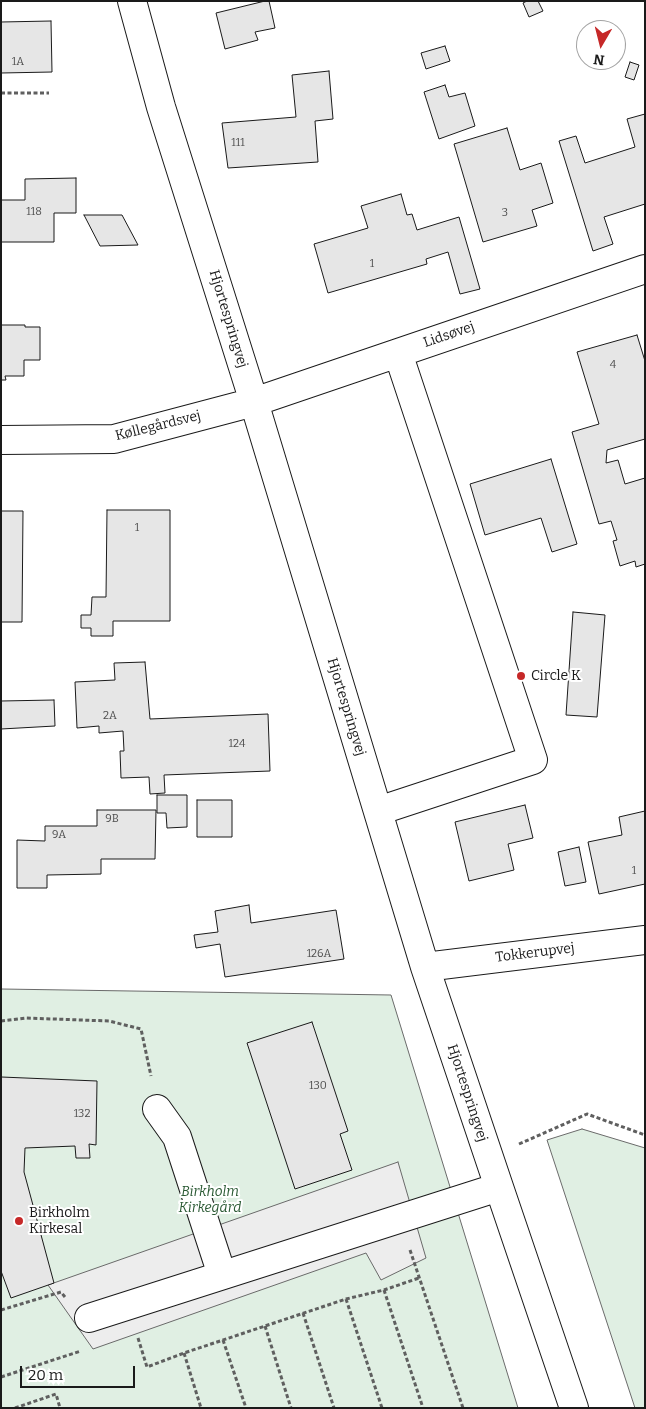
<!DOCTYPE html>
<html>
<head>
<meta charset="utf-8">
<style>
	body { margin:0 }
	#map { position:relative; width:646px; height:1409px; overflow:hidden; background:#fff; font-family:Bitter,serif }
	canvas { display:block }
	.frame { position:absolute; inset:0; border:2px solid #1a1a1a; pointer-events:none }
	.north { position:absolute; left:576px; top:20px; width:50px; height:50px; box-sizing:border-box; background:#fff; border:1px solid #a3a3a3; border-radius:50%; rotate:188deg; font-size:14px; font-weight:700; line-height:20px; text-align:center; color:#1a1a1a }
	.north::after { content:''; display:block; margin:auto; width:18px; height:22px; background:#c62828; clip-path:polygon(50% 0,100% 100%,50% 72%,0 100%) }
	.scale { position:absolute; left:20px; top:1366px; width:115px; height:22px; box-sizing:border-box; border:2px solid #1a1a1a; border-top:0; padding-left:6px; font-size:15px; line-height:18px; white-space:nowrap; color:#1a1a1a; -webkit-text-stroke:4px #fff; paint-order:stroke }
</style>
</head>
<body>
<div id="map">
<canvas width="646" height="1409"></canvas>
<div class="frame"></div>
<div class="north">N</div>
<div class="scale">20 m</div>
</div>
<script>
const g = document.querySelector('canvas').getContext('2d');
g.lineJoin = 'round';
function fill(path, color) {
  g.fillStyle = color;
  g.fill(path, 'evenodd');
}
function poly(rows) {
  const path = new Path2D();
  for (const r of rows) {
    path.moveTo(r[0], r[1]);
    for (let i = 2; i < r.length; i += 2) path.lineTo(r[i], r[i + 1]);
  }
  return path;
}
function stroke(path, color, width, dash) {
  g.strokeStyle = color;
  g.lineWidth = width;
  g.lineCap = dash ? 'butt' : 'round';
  g.setLineDash(dash || []);
  g.stroke(path);
}
function label(font, color, halo, rows, align = 'center') {
  g.font = font + ' Bitter,serif';
  g.lineWidth = 4;
  g.setLineDash([]);
  g.textBaseline = 'middle';
  g.strokeStyle = halo;
  g.fillStyle = color;
  for (const [text, x, y, turn = 0] of rows) {
    g.save();
    g.translate(x, y);
    g.rotate((+turn || 0) * Math.PI / 180);
    g.textAlign = isNaN(turn) ? turn : align;
    if (halo) g.strokeText(text, 0, 0);
    g.fillText(text, 0, 0);
    g.restore();
  }
}
const green = poly([
	[1,989,391,995,518,1408,1,1408,1,989],
	[582,1129,645,1148,645,1408,635,1408,547,1140,582,1129]
]);
fill(green, '#e0efe3');
stroke(green, '#6a6a6a', 1);
const parking = poly([
	[398,1162,426,1258,381,1280,366,1253,93,1349,48,1285,398,1162]
]);
fill(parking, '#ededed');
stroke(parking, '#6a6a6a', 1);
const building = poly([
	[265,1,269,1,275,28,255,32,258,40,225,49,216,13,265,1],
	[527,1,538,1,543,11,529,17,523,3,527,1],
	[51,21,52,72,1,73,1,22,51,21],
	[445,46,450,61,426,69,421,53,445,46],
	[630,62,639,65,634,80,625,77,630,62],
	[329,71,333,119,315,121,318,162,228,168,222,123,296,117,292,75,329,71],
	[445,85,449,97,465,93,475,126,439,139,424,92,445,85],
	[645,114,645,204,604,217,613,244,593,251,559,141,576,136,585,163,635,147,627,119,645,114],
	[507,128,520,170,541,163,553,203,532,210,537,226,483,242,454,144,507,128],
	[76,178,76,213,54,213,54,242,1,242,1,200,25,200,25,179,76,178],
	[401,194,407,215,412,214,417,230,459,217,480,289,460,294,448,252,426,259,427,264,328,293,314,244,368,228,361,206,401,194],
	[84,215,122,215,138,245,100,246,84,215],
	[1,325,25,325,25,327,40,327,40,360,24,360,24,376,5,376,6,380,1,380,1,325],
	[637,335,645,361,645,439,607,450,606,463,618,460,625,484,645,478,645,564,636,567,635,561,620,566,613,541,617,540,611,521,599,524,572,432,599,424,577,352,637,335],
	[551,459,577,544,552,552,541,518,485,535,470,484,551,459],
	[107,510,170,510,170,621,113,621,113,636,91,636,91,628,81,628,81,615,91,615,92,597,106,597,107,510],
	[1,511,23,511,22,622,1,622,1,511],
	[573,612,605,615,597,717,566,715,573,612],
	[145,662,150,719,268,714,270,771,164,775,165,793,150,794,149,777,121,778,120,751,124,751,123,731,99,733,99,726,77,728,75,682,115,680,114,663,145,662],
	[54,700,55,726,1,729,1,701,54,700],
	[157,795,187,795,187,827,167,828,166,813,157,813,157,795],
	[197,800,232,800,232,837,197,837,197,800],
	[525,805,533,838,508,844,514,870,469,881,455,822,525,805],
	[97,810,156,810,155,859,101,859,101,874,47,875,47,888,17,888,17,840,45,841,45,826,97,826,97,810],
	[645,811,645,884,599,894,588,842,622,835,619,817,645,811],
	[579,847,586,882,565,886,558,852,579,847],
	[249,905,251,923,336,910,344,959,225,977,220,944,196,948,194,935,218,932,215,911,249,905],
	[312,1022,348,1131,340,1134,352,1170,295,1189,247,1043,312,1022],
	[1,1077,97,1081,96,1145,89,1144,90,1158,76,1158,75,1146,25,1148,24,1172,54,1283,11,1298,1,1271,1,1077]
]);
fill(building, '#e6e6e6');
stroke(building, '#1a1a1a', 1);
const minor = poly([
	[132,1,161,107,254,402,425,967,499,1187,574,1408],
	[1,440,114,439,254,402,645,269],
	[378,811,533,760,398,353],
	[425,967,645,940],
	[157,1109,177,1137,222,1275],
	[89,1318,499,1187]
]);
stroke(minor, '#1a1a1a', 30);
stroke(poly([
	[1,93,49,93],
	[1,1021,26,1018,109,1021,141,1029,151,1076],
	[519,1144,587,1114,645,1135],
	[410,1250,463,1408],
	[384,1290,423,1408],
	[346,1299,382,1408],
	[1,1310,61,1292,65,1297],
	[303,1313,334,1408],
	[265,1326,291,1408],
	[138,1338,147,1367,184,1353,346,1299,384,1290,419,1278],
	[223,1340,246,1408],
	[184,1353,201,1408],
	[1,1377,81,1351],
	[15,1408,56,1394,60,1408]
]), '#5f5f5f', 3, [4, 2.5]);
stroke(minor, '#fff', 28);
for (const [x, y, r, color] of [
	[521,676,5,"#c62828"],
	[19,1221,5,"#c62828"]
]) {
  const dot = new Path2D();
  dot.arc(x, y, r, 0, 2 * Math.PI);
  g.fillStyle = color;
  g.fill(dot);
  stroke(dot, '#fff', 2);
}
label('11px', '#4d4d4d', null, [
	["1A",18,62],
	["111",238,143],
	["118",34,212],
	["3",505,213],
	["1",372,264],
	["4",613,365],
	["1",137,528],
	["2A",110,716],
	["124",237,744],
	["9B",112,819],
	["9A",59,835],
	["1",634,871],
	["126A",319,954],
	["130",318,1086],
	["132",82,1114]
]);
label('14px', '#1a1a1a', '#fff', [
	["Hjortespringvej",228,319,73],
	["Lidsøvej",449,335,-19],
	["Køllegårdsvej",158,426,-14],
	["Hjortespringvej",346,707,73],
	["Tokkerupvej",535,953,-7],
	["Hjortespringvej",467,1093,72]
]);
label('14px', '#1a1a1a', '#fff', [
	["Circle K",531,676],
	["Birkholm",29,1213],
	["Kirkesal",29,1229]
], 'left');
label('italic 14px', '#2b5a34', '#fff', [
	["Birkholm",210,1192],
	["Kirkegård",210,1208]
]);
</script>
</body>
</html>
